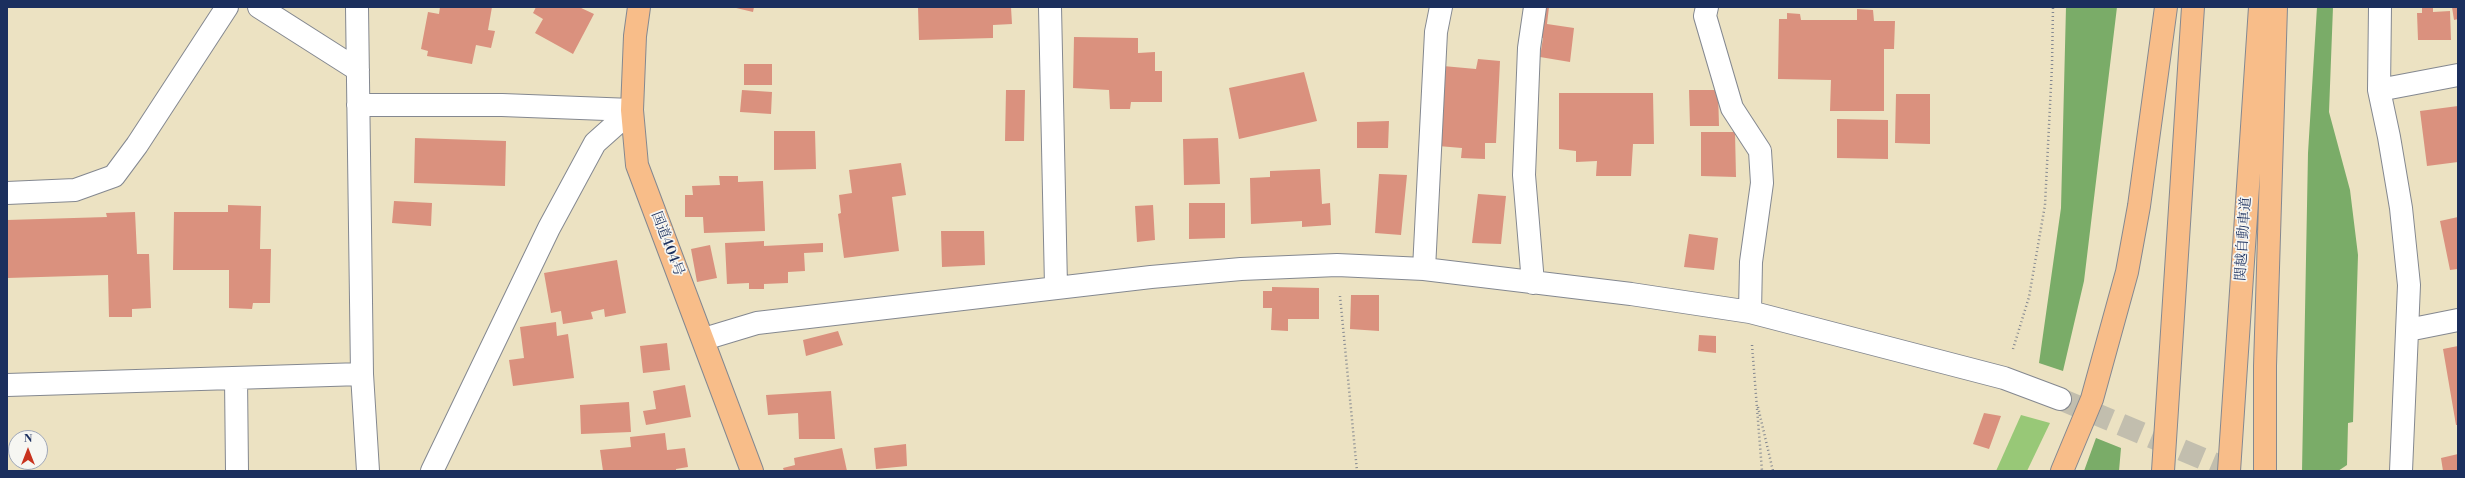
<!DOCTYPE html>
<html>
<head>
<meta charset="utf-8">
<style>
	body { margin:0 }
	#map { position:relative; width:2465px; height:478px; overflow:hidden; background:#ece2c2; font-family:"Libre Bodoni",serif }
	canvas { display:block }
	.frame { position:absolute; inset:0; border:8px solid #1b2f5e; pointer-events:none }
	.north { position:absolute; left:8px; top:430px; width:40px; height:40px; box-sizing:border-box; background:#f6f6f2; border:1px solid #9ea6b7; border-radius:50%; rotate:0deg; font-size:11px; font-weight:700; line-height:16px; text-align:center; color:#1b2f5e }
	.north::after { content:''; display:block; margin:auto; width:14px; height:18px; background:#c8321e; clip-path:polygon(50% 0,100% 100%,50% 72%,0 100%) }
</style>
</head>
<body>
<div id="map">
<canvas width="2465" height="478"></canvas>
<div class="frame"></div>
<div class="north">N</div>
</div>
<script>
const g = document.querySelector('canvas').getContext('2d');
g.lineJoin = 'round';
function fill(path, color) {
  g.fillStyle = color;
  g.fill(path, 'evenodd');
}
function poly(rows) {
  const path = new Path2D();
  for (const r of rows) {
    path.moveTo(r[0], r[1]);
    for (let i = 2; i < r.length; i += 2) path.lineTo(r[i], r[i + 1]);
  }
  return path;
}
function stroke(path, color, width, dash) {
  g.strokeStyle = color;
  g.lineWidth = width;
  g.lineCap = dash ? 'butt' : 'round';
  g.setLineDash(dash || []);
  g.stroke(path);
}
function label(font, color, halo, rows, align = 'center') {
  g.font = font + ' "Libre Bodoni","Noto Serif JP",serif';
  g.lineWidth = 3.5;
  g.setLineDash([]);
  g.textBaseline = 'middle';
  g.strokeStyle = halo;
  g.fillStyle = color;
  for (const [text, x, y, turn = 0] of rows) {
    g.save();
    g.translate(x, y);
    g.rotate((+turn || 0) * Math.PI / 180);
    g.textAlign = isNaN(turn) ? turn : align;
    if (halo) g.strokeText(text, 0, 0);
    g.fillText(text, 0, 0);
    g.restore();
  }
}
fill(poly([
	[2021,415,2050,423,2027,471,1996,471]
]), '#98c877');
fill(poly([
	[2066,7,2117,7,2084,281,2063,371,2039,363,2061,208],
	[2317,7,2333,7,2329,112,2350,190,2358,255,2353,422,2348,423,2347,465,2338,471,2302,471,2308,153],
	[2096,438,2121,448,2119,471,2084,471]
]), '#7aac68');
fill(poly([
	[440,7,492,7,488,30,495,31,491,48,476,45,472,64,427,56,428,51,421,49,428,12,439,14],
	[536,7,579,7,594,14,573,54,535,33,543,19,533,13],
	[732,7,754,7,753,12],
	[918,7,1011,7,1012,24,993,25,993,38,919,40],
	[1538,7,1549,7,1547,24,1574,28,1570,62,1540,57,1543,38,1534,37],
	[2422,7,2433,7,2433,12,2450,11,2451,40,2418,40,2417,13,2422,13],
	[2452,7,2458,7,2458,19,2454,20],
	[1857,9,1873,10,1874,21,1895,21,1894,49,1884,49,1884,111,1830,111,1831,80,1778,79,1779,19,1787,19,1787,13,1800,14,1801,20,1857,20],
	[1074,37,1138,38,1138,53,1155,52,1155,71,1162,71,1162,102,1131,102,1130,109,1110,109,1109,90,1073,88],
	[1478,59,1500,61,1496,143,1485,143,1485,159,1461,158,1462,148,1438,146,1443,66,1476,69],
	[744,64,772,64,772,85,744,85],
	[1304,72,1317,121,1239,139,1229,88],
	[742,90,772,92,771,114,740,112],
	[1006,90,1025,90,1024,141,1005,141],
	[1689,90,1718,90,1719,126,1690,126],
	[1559,93,1653,93,1654,144,1633,144,1631,176,1596,176,1597,161,1576,162,1576,151,1559,149],
	[1896,94,1930,94,1930,144,1895,143],
	[2458,106,2458,162,2427,166,2420,111],
	[1837,119,1888,120,1888,159,1837,158],
	[1389,121,1388,148,1357,148,1357,122],
	[774,131,815,131,816,169,774,170],
	[1701,132,1735,132,1736,177,1701,176],
	[415,138,506,141,505,186,414,183],
	[1218,138,1220,184,1184,185,1183,139],
	[901,163,906,195,892,197,899,251,844,258,838,214,841,213,839,195,852,193,849,170],
	[1320,169,1322,204,1330,203,1331,225,1302,227,1302,221,1251,224,1250,178,1270,177,1270,171],
	[1379,174,1407,175,1401,235,1375,233],
	[719,176,738,176,738,182,763,181,765,231,704,233,703,217,685,217,685,195,693,195,692,186,720,185],
	[1478,194,1506,196,1501,244,1472,243],
	[394,201,432,203,431,226,392,223],
	[1189,203,1225,203,1225,238,1189,239],
	[228,205,261,206,260,249,271,249,270,303,253,303,252,309,229,308,229,270,173,270,174,212,228,212],
	[1153,205,1155,240,1137,242,1135,206],
	[135,212,137,254,149,254,151,308,132,309,132,317,109,317,108,275,7,278,7,220,107,217,106,213],
	[2458,217,2458,269,2450,270,2440,221],
	[941,231,984,231,985,265,942,267],
	[1689,234,1718,238,1714,270,1684,267],
	[764,241,764,246,823,243,823,252,804,253,805,271,788,272,788,283,764,284,764,289,749,289,749,283,727,284,725,243],
	[710,245,717,278,697,282,691,249],
	[617,260,626,313,605,317,604,309,591,312,593,319,563,324,561,311,551,313,544,273],
	[1272,287,1319,288,1319,319,1288,319,1288,331,1271,330,1272,308,1263,308,1263,291,1272,291],
	[1351,295,1379,295,1379,331,1350,329],
	[556,322,557,336,568,334,574,378,513,386,509,360,524,358,520,327],
	[838,331,843,345,806,356,803,340],
	[1699,335,1716,336,1716,353,1698,351],
	[667,343,670,370,643,373,640,346],
	[2458,346,2458,425,2456,425,2443,349],
	[685,385,691,417,646,425,643,411,656,409,653,391],
	[831,391,835,439,799,439,798,413,768,415,766,395],
	[629,402,631,432,581,434,580,405],
	[1984,413,2001,416,1989,449,1973,444],
	[665,433,667,450,685,448,688,467,676,469,676,471,603,471,600,450,631,447,630,437],
	[906,444,907,466,876,469,874,448],
	[842,448,847,471,784,471,783,468,795,465,794,458],
	[2458,454,2458,471,2443,471,2441,458]
]), '#da917e');
stroke(poly([
	[2060,399,2232,471]
]), '#c2beae', 22, [22, 11]);
const minor = poly([
	[259,7,358,70],
	[357,7,362,374,368,471],
	[1050,7,1056,286],
	[1707,7,1705,16,1732,108,1760,151,1762,183,1751,262,1750,312],
	[2380,7,2379,90,2389,137,2401,208,2409,285,2401,471],
	[2379,90,2458,75],
	[358,105,502,105,632,110],
	[7,193,75,190,114,176,137,145,227,7],
	[1424,269,1436,32,1441,7],
	[1533,283,1524,175,1529,48,1535,7],
	[2408,330,2458,320],
	[704,339,757,323,1151,277,1241,269,1337,265,1424,269,1631,294,1750,312,2004,378,2060,399],
	[236,378,237,471],
	[7,385,362,374],
	[432,471,549,228,595,143,632,110]
]);
const highway = poly([
	[639,7,635,36,632,110,637,165,752,471],
	[2062,471,2092,399,2127,272,2139,206,2166,7],
	[2163,471,2193,7],
	[2229,471,2260,7],
	[2265,471,2265,366,2276,7]
]);
stroke(minor, '#848890', 24);
stroke(highway, '#848890', 24);
stroke(poly([
	[1340,296,1357,471],
	[1752,345,1762,471],
	[2013,349,2029,297,2045,205,2052,66,2053,7],
	[1758,407,1773,471]
]), '#848890', 2.5, [1, 3]);
stroke(minor, '#fff', 22);
stroke(highway, '#f8bd89', 22);
label('14px', '#1b2f5e', '#f6f6f2', [
	["関越自動車道",2244,239,-86],
	["国道404号",667,244,69]
]);
</script>
</body>
</html>
